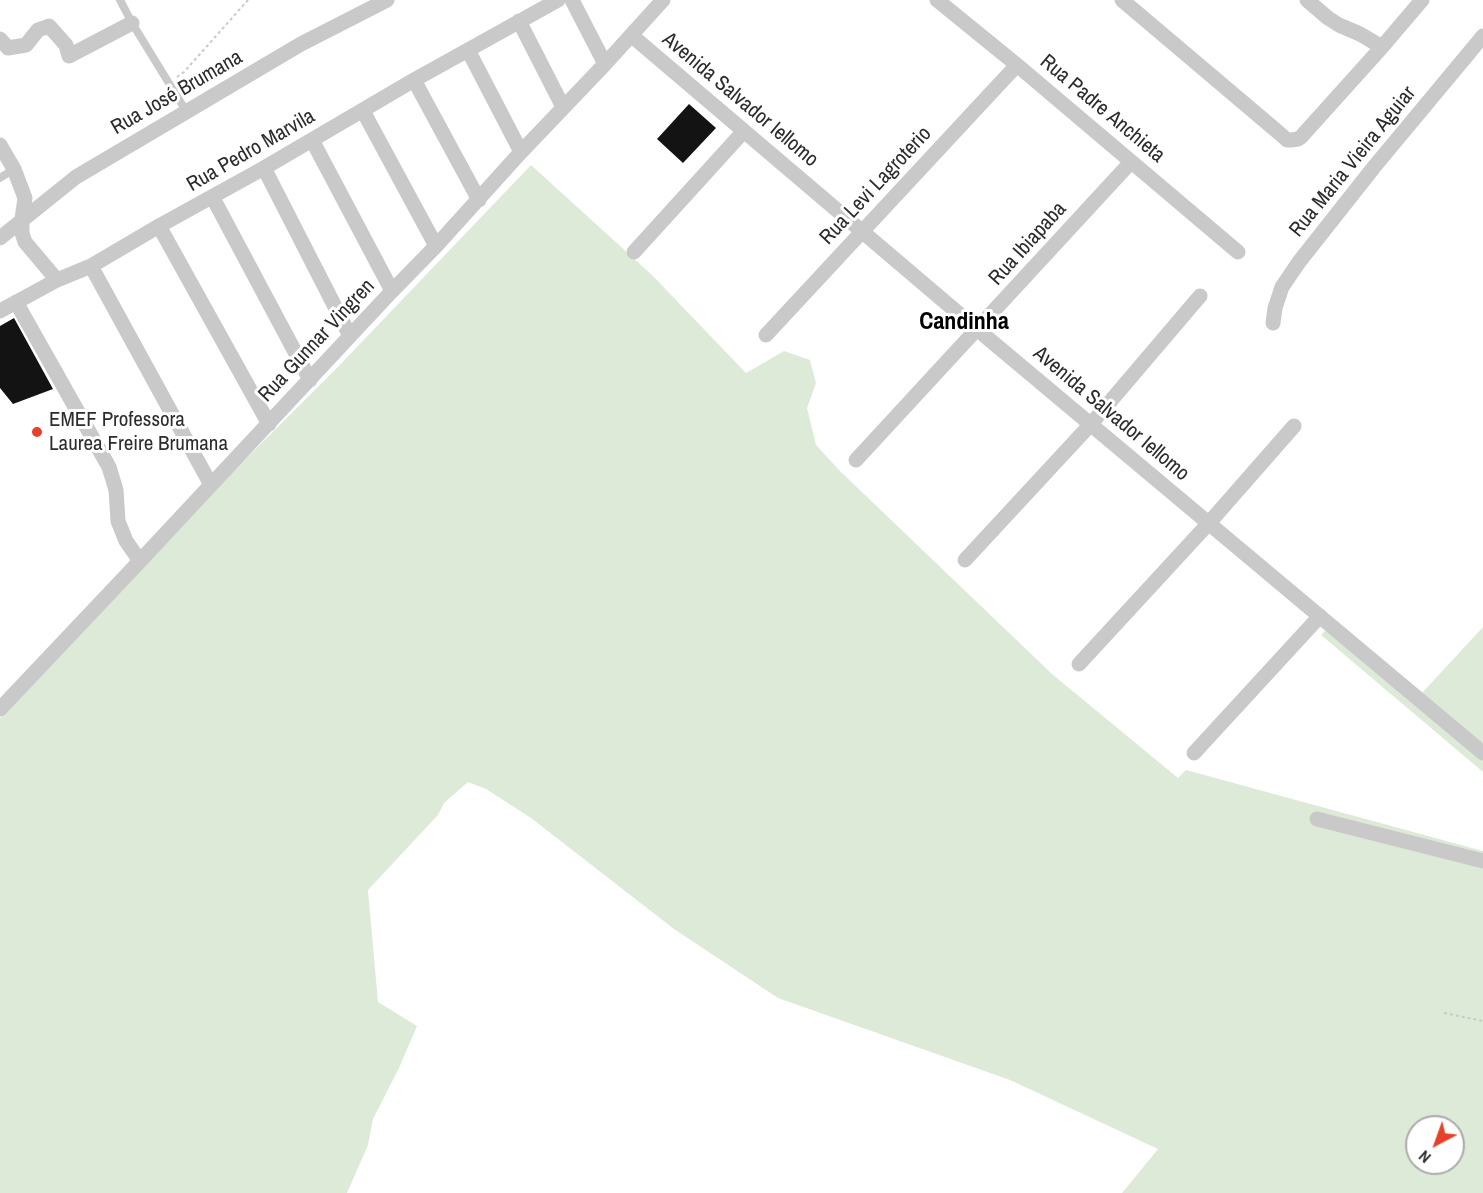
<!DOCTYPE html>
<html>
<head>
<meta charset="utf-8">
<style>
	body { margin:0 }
	#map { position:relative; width:1483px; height:1193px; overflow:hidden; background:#fff; font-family:"Archivo Narrow",sans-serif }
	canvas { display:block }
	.north { position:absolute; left:1405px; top:1115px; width:60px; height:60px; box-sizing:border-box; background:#fff; border:2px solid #ababab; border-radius:50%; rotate:221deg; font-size:16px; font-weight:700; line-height:24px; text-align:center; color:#2c2c2c }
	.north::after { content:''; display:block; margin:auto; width:21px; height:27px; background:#e7412a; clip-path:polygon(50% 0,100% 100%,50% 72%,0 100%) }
</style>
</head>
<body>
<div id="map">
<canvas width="1483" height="1193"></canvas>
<div class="north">N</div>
</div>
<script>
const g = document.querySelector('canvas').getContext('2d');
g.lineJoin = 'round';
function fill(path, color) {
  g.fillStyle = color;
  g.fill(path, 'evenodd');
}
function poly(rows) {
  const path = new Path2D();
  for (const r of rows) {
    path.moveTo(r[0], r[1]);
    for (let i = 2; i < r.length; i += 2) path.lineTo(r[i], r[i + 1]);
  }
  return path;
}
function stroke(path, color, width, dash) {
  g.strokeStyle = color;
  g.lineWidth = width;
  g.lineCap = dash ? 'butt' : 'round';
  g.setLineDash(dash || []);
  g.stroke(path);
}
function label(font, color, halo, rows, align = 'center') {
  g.font = font + ' "Archivo Narrow",sans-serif';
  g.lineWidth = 6;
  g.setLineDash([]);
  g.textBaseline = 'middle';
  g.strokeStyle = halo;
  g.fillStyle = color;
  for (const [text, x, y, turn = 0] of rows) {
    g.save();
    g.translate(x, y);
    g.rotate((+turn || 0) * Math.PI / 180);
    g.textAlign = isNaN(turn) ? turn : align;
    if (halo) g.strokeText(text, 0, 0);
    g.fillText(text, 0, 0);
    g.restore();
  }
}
fill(poly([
	[531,165,652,275,746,373,784,351,810,360,816,383,807,408,816,445,840,471,1052,674,1178,778,1186,770,1483,851,1483,1193,1122,1193,1158,1149,1010,1080,778,998,674,929,531,818,486,789,468,782,444,803,438,815,368,890,378,1002,417,1026,399,1068,373,1119,368,1145,347,1193,0,1193,0,718,151,553,335,370],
	[1417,1127,1453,1127,1453,1163,1417,1163],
	[1334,621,1422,693,1483,627,1483,772,1321,635]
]), '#deead8');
fill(poly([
	[689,104,716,128,683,163,657,139],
	[14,318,53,389,13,404,0,388,0,326]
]), '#131313');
stroke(poly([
	[177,77,184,72,248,0],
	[1444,1013,1483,1021]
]), '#c9c9c9', 2, [3, 3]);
stroke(poly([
	[120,0,132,23,186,111],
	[0,178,14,169]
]), '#c9c9c9', 8);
stroke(poly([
	[572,0,605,64],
	[937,0,1017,65,1238,252],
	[1122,0,1278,132,1287,140,1291,140,1298,139,1301,137,1382,47,1360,34,1339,25,1328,18,1307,0],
	[519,21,563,107],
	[631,35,978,330,1483,753],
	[0,39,8,48,26,45,38,30,49,26,66,45,69,56,132,23],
	[1382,47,1422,0],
	[468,50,521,152],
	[414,80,479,200],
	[363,111,436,246],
	[312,140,392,291],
	[0,145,14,169,25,198,22,219,22,233,25,242,57,280],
	[264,168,350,336],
	[213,198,310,380],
	[159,226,269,424],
	[0,238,76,177,301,44,387,0],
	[634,252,744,131],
	[91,266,211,485],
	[16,302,109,467,116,490,118,521,126,541,140,561],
	[0,311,57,280,91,266,159,226,264,168,414,80,558,0],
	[1273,323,1275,308,1282,287,1299,262,1374,167,1483,36],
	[766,335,1017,65],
	[856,460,1131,162],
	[965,560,1091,424,1200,296],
	[1079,664,1209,523,1294,426],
	[0,709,140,561,392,291,436,246,521,152,605,64,663,0],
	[1194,753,1320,616],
	[1317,819,1483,861]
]), '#c9c9c9', 15);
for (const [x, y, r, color] of [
	[37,432,6,"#e7412a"]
]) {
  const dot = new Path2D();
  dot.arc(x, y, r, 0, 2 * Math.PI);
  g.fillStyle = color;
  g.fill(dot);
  stroke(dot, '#fff', 2);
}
label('21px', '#2c2c2c', '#fff', [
	["Rua José Brumana",177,93,-30],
	["Avenida Salvador Iellomo",740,100,40],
	["Rua Padre Anchieta",1102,109,40],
	["Rua Pedro Marvila",251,151,-30],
	["Rua Maria Vieira Aguiar",1353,162,-51],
	["Rua Levi Lagroterio",876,186,-47],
	["Rua Ibiapaba",1028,244,-48],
	["Rua Gunnar Vingren",317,341,-47],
	["Avenida Salvador Iellomo",1111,414,40]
]);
label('21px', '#2c2c2c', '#fff', [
	["EMEF Professora",49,420],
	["Laurea Freire Brumana",49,444]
], 'left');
label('bold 24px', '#000', '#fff', [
	["Candinha",964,323]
]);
</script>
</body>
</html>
